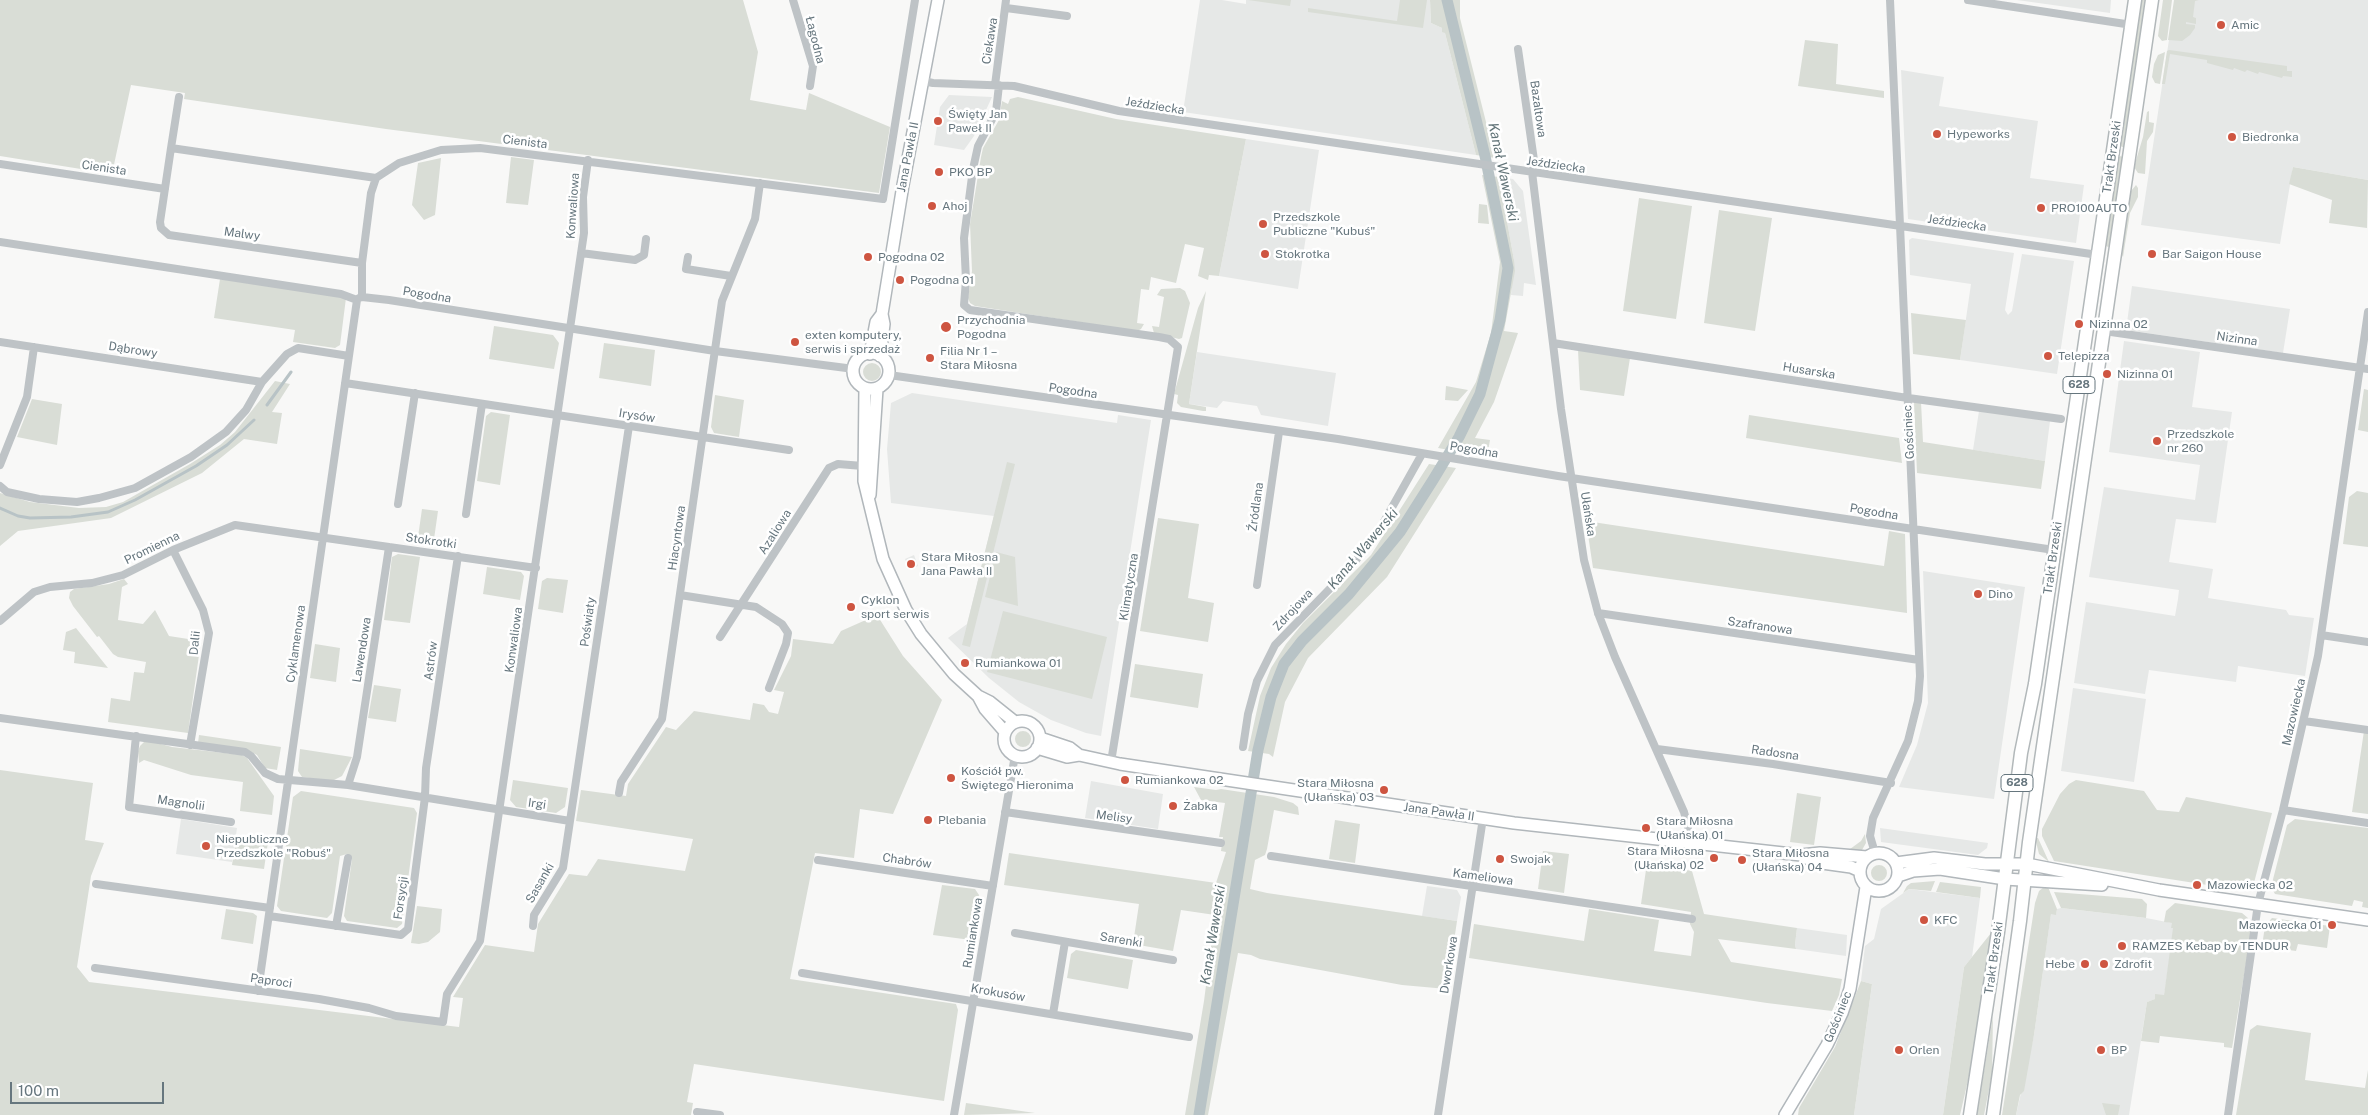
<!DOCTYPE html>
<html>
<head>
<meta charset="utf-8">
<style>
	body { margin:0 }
	#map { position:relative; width:2368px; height:1115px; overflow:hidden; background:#f8f8f7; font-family:"Public Sans",sans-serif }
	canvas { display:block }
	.scale { position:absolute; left:10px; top:1082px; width:154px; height:22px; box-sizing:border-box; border:2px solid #66767e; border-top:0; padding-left:6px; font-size:15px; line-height:18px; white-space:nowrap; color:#66767e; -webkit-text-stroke:4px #fff; paint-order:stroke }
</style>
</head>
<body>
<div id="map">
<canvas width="2368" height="1115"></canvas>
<div class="scale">100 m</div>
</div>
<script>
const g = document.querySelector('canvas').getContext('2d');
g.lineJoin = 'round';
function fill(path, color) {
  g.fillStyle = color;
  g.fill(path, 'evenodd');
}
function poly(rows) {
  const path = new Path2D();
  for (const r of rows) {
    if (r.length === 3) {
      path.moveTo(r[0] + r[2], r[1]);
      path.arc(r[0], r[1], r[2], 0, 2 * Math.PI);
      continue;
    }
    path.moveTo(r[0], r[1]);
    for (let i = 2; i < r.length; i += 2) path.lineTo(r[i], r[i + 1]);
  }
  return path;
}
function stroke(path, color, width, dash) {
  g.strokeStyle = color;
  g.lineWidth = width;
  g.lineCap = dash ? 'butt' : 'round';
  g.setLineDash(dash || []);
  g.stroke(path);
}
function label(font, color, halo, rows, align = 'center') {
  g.font = font + ' "Public Sans",sans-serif';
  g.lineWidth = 5;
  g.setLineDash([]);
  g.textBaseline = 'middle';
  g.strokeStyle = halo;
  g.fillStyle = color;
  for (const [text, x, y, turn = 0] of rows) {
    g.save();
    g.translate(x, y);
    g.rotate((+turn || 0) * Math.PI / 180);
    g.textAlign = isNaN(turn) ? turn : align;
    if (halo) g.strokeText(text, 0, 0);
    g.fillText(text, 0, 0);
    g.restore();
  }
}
fill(poly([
	[1200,0,1222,0,1246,4,1246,0,1430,0,1431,23,1442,28,1445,33,1476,155,1183,112],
	[2017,0,2111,0,2110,13],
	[2175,0,2368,0,2368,180,2293,167,2280,244,2141,225],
	[1901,70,1944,77,1939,106,2038,121,2030,178,2084,185,2076,243,1908,219],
	[949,95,992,97,974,136,964,150,934,145,940,107],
	[1246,139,1319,150,1298,289,1219,276],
	[1499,177,1513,179,1523,191,1536,285,1524,283,1523,296,1511,295,1514,260],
	[1912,238,2014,253,2005,310,2008,315,2012,311,2022,254,2074,261,2057,374,1960,360,1971,284,1910,275,1909,240],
	[2132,286,2290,309,2283,353,2126,330],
	[2124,341,2200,352,2192,407,2232,412,2216,523,2176,519,2169,562,2213,569,2208,598,2286,610,2289,615,2314,618,2305,676,2238,666,2236,682,2149,670,2145,694,2074,683,2086,602,2175,616,2178,599,2179,590,2089,577,2104,487,2195,500,2200,465,2109,452],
	[1197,352,1336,373,1328,426,1261,415,1257,406,1223,401,1217,408,1189,404],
	[912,393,1117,423,1118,415,1151,420,1101,736,1086,733,1051,720,1019,702,989,678,948,638,967,624,994,516,891,503,887,449,891,403],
	[1979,411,2050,421,2045,461,1973,450],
	[914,555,918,566,910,570,905,559],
	[1923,571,2025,587,1994,799,1899,787,1917,745,1928,703],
	[2073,688,2146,699,2134,782,2061,771],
	[1091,781,1163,794,1158,829,1085,818],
	[181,819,237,828,232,862,176,854],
	[1880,828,1988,843,1987,848,1978,855,1881,842],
	[1427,886,1457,890,1461,897,1457,921,1422,916],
	[1909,889,1980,898,1972,957,1964,967,1943,1115,1854,1115,1872,984,1861,981,1865,946,1874,939,1881,909],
	[2061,908,2146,918,2172,923,2174,928,2164,996,2147,1002,2129,1115,2016,1115,2034,1035,2051,913,2056,914,2057,909],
	[1797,928,1847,935,1846,956,1796,949,1795,945]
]), '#e6e8e7');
fill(poly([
	[0,0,743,0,758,52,750,100,806,110,809,93,890,127,879,193,386,129,184,99,185,93,131,85,112,174,0,156],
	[1248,0,1291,0,1290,6],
	[1400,0,1427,0,1423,28,1308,12,1308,8,1397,21],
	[1430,0,1460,0,1460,18,1495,158,1476,155,1445,33,1442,32,1442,28,1431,23],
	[2141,0,2147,0,2124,147,2122,147,2120,145],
	[2163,0,2172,0,2167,40,2162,41,2158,36],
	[2174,0,2199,0,2195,1,2193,17,2196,18,2196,24,2186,22,2186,24,2195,25,2195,28,2190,35,2182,41,2168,40],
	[1805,40,1838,44,1836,84,1884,91,1884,98,1798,86],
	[2169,50,2287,66,2287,71,2292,71,2292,77,2283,76,2282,78,2259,72,2258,74,2247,70,2245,72,2234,68,2233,70,2207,63,2207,60,2170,54,2165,84,2162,84,2167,51],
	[2165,52,2160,84,2155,83,2152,77,2154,64,2158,55],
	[1018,97,1116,119,1246,139,1219,276,1209,275,1208,280,1198,276,1204,248,1185,244,1176,283,1151,277,1149,290,1141,289,1137,323,1144,324,1141,329,1137,331,975,306,970,303,968,298,972,271,970,224,981,157,983,148,999,120,1002,101,1008,104,1010,99],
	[2149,111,2149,122,2154,123,2153,132,2147,141,2145,174,2138,173,2134,167,2143,137,2147,112],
	[2121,156,2123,158,2110,246,2108,247,2105,245,2117,158],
	[511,157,534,160,528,205,506,203],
	[441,158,435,215,424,220,412,205,418,163],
	[2293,167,2368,180,2367,228,2329,223,2332,200,2289,184],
	[1482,175,1499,177,1514,260,1515,271,1504,331,1518,333,1494,402,1475,438,1490,440,1487,457,1438,448,1476,382,1491,333,1500,262],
	[2136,185,2138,188,2138,197,2130,213,2123,257,2121,253,2131,191],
	[1639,198,1692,206,1676,319,1623,311],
	[1479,204,1487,205,1489,224,1478,223],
	[1719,210,1772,218,1755,331,1704,323],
	[220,279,346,298,340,345,335,348,293,342,295,330,214,318],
	[1180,288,1185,291,1190,303,1182,338,1179,339,1154,333,1152,326,1159,327,1164,297,1157,295,1161,289],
	[1206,291,1189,404,1206,407,1206,411,1203,411,1181,407,1177,403,1178,395,1174,394,1198,308],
	[1911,313,1966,320,1960,360,1913,354],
	[494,326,553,335,559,343,554,369,489,359],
	[604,343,655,350,651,386,599,378],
	[1578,350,1630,358,1624,396,1580,390],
	[872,372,9],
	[275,381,290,384,272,412,282,413,277,444,244,439,202,473,111,518,18,531,0,546,0,493,30,502,79,508,106,507,123,502,190,464,220,445,235,432],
	[1446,386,1468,390,1458,401,1445,400],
	[2364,389,2368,390,2368,432,2358,430],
	[715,395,744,400,739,437,714,433,711,427],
	[32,399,62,404,57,445,17,437],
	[1914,402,1921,402,1923,442,2045,461,2041,489,1917,473],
	[491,412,510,415,500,485,477,481,486,416],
	[1749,415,1899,438,1902,463,1746,438],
	[1007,462,1015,464,970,647,962,645],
	[1429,464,1456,468,1387,577,1308,658,1285,702,1273,757,1269,754,1248,751,1260,696,1271,668,1286,644,1303,623,1371,555],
	[2357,491,2368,493,2368,547,2343,544,2349,497],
	[422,509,438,511,433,546,417,544],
	[1158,518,1199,524,1188,598,1214,603,1208,642,1140,631],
	[1586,521,1884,566,1889,531,1905,534,1907,613,1593,568],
	[996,552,1015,557,1018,606,985,597],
	[398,554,420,557,410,623,384,620,392,557],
	[487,567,521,572,524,576,520,600,483,594],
	[547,578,568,580,563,613,538,609,542,581],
	[124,579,128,584,122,587,118,620,143,624,155,610,169,636,201,641,188,733,108,722,111,698,130,701,134,672,144,673,146,662,118,657,113,654,99,636,97,637,73,606,69,598,70,592,74,589,109,584],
	[1003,611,1107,637,1092,699,987,672],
	[877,615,903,656,942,700,893,814,860,809,854,858,815,853,790,979,956,1004,958,1010,944,1101,694,1064,687,1102,693,1103,691,1115,0,1115,0,770,93,783,85,840,104,843,91,876,77,967,89,982,459,1027,463,998,453,997,485,945,534,952,538,924,569,874,587,876,598,859,685,871,693,839,576,821,581,790,626,796,628,784,666,727,676,730,694,711,750,720,753,703,764,705,769,712,778,714,784,692,774,690,791,656,793,639,833,644,841,631],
	[76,628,108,668,74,663,75,652,63,650,66,632],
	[315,644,340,648,336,682,310,678],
	[1135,664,1203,674,1198,708,1130,697],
	[374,685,401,689,396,722,368,718],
	[2364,731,2368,732,2368,814,2352,812],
	[1023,739,8],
	[199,735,281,747,277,770,265,768,257,755,251,752,198,743],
	[150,741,172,747,242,755,247,758,274,796,272,815,240,811,243,782,191,775,144,760,139,763,138,751,140,746,144,742],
	[300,749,352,757,342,776,334,780,324,780,302,777,298,771],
	[513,780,568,788,565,807,556,813,516,807,510,800],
	[2076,780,2144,791,2157,810,2179,812,2186,797,2272,813,2254,883,2246,891,2054,861,2042,836,2042,829,2060,794,2069,784],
	[1194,787,1216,790,1221,789,1274,797,1293,803,1298,807,1299,815,1274,810,1267,849,1265,855,1255,860,1250,889,1267,893,1457,921,1447,989,1402,985,1260,959,1251,955,1238,953,1208,1115,1185,1115,1204,1001,1215,915,1181,910,1173,951,1133,944,1139,904,1004,885,1009,853,1216,883,1226,852,1221,851,1223,837,1219,837,1225,803,1201,800],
	[301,791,414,808,417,813,402,924,397,928,347,921,344,916,352,859,347,854,340,856,332,913,327,918,281,911,277,906,293,797],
	[1797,793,1821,797,1814,845,1790,842],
	[2295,819,2368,828,2368,908,2362,907,2363,902,2354,900,2352,906,2275,894,2271,887,2287,825],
	[1335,820,1360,824,1355,863,1329,859],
	[1865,834,1866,843,1862,850,1846,852,1861,841],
	[236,838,268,842,264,869,232,865],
	[2035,838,2038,838,2049,862,2039,854],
	[1543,851,1569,854,1564,893,1538,889],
	[1647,863,1692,871,1704,914,1797,928,1795,945,1796,949,1718,939,1731,962,1842,979,1839,995,1832,1011,1767,1003,1469,958,1474,924,1584,941,1589,909,1659,920,1654,951,1691,956,1694,932,1690,924,1691,912,1641,904],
	[1879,873,8],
	[1935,881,1931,891,1909,889,1903,893,1907,886,1911,883],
	[1940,882,1981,887,1980,898,1936,892],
	[942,885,975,889,979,895,971,940,933,935],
	[2044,887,2048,887,2057,909,2056,915,2051,914,2034,1035,2024,1091,2020,1095,2016,1115,2002,1115,2035,903,2039,891],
	[2054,892,2142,899,2147,904,2146,918,2061,908],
	[2175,903,2242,913,2248,918,2252,927,2232,1048,2224,1047,2224,1043,2160,1036,2159,1043,2141,1041,2147,1002,2155,999,2155,994,2164,995,2173,928,2171,928,2172,923,2164,922,2166,911],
	[417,906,442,909,440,932,428,942,419,944,411,943],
	[226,909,253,913,257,916,253,944,221,939],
	[2272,918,2330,926,2327,948,2298,944,2296,951,2262,946,2265,926],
	[1991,933,1971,1067,1960,1115,1943,1115,1964,967],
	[1076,950,1133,960,1128,989,1067,978,1071,954],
	[1861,981,1872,984,1854,1115,1798,1115,1799,1108,1835,1047],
	[1993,1016,1992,1074,1984,1115,1977,1115],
	[2257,1025,2311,1033,2305,1080,2365,1088,2368,1070,2368,1115,2236,1115,2250,1030],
	[966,1103,1035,1113,964,1115],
	[2102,1103,2120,1105,2118,1115,2106,1115]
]), '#d9ddd6');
stroke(poly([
	[267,405,291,372],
	[0,508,18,516,30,518,71,517,108,512,135,500,196,466,227,445,254,420]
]), '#b8c3c6', 3);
stroke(poly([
	[1199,1115,1258,750,1271,697,1284,664,1302,641,1349,594,1400,532,1433,480,1459,437,1480,394,1500,320,1508,268,1485,156,1447,0]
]), '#b8c3c6', 11);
const secondary = poly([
	[871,371,18],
	[870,354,876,322,882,314],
	[880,356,884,324,882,314,903,185,938,0],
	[865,388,864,481,883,559,906,610,921,634,954,674,978,696,985,709,1005,732],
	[870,495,877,389],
	[978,696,990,702,1015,722],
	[1022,739,18],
	[1040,738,1070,748,1079,755],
	[1037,748,1067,757,1079,755,1120,764,1514,823,1801,855,1820,853,1867,857],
	[1879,872,19],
	[1802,856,1815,862,1851,867,1860,871],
	[1896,863,1934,858,1985,864,2027,864,2159,890,2368,920],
	[1898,876,1913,871,1940,869,2005,879,2102,885],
	[1785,1115,1827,1045,1842,1013,1850,989,1866,887]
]);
const primary = poly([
	[1970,1115,1998,932,2021,753,2035,684,2135,0],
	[1993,1115,2020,921,2029,842,2152,0]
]);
stroke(secondary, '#b1b7bb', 14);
stroke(primary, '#b2b8ba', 15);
stroke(poly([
	[793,0,813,66,810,86],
	[1968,0,2132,25],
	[1006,8,1067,16],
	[1518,49,1534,160,1532,172,1561,409,1584,560,1598,613,1615,657,1684,812,1688,827,1687,842],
	[923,81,933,83,1014,86,1119,111,2098,255],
	[995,85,1006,0],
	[999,85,996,112,978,146,973,169,964,238,966,280,964,305,970,310,1159,337,1169,339,1178,347,1111,762],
	[171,148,179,97],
	[0,164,165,189],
	[0,242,341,294,357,300],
	[581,253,635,260,644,255,646,239],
	[688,257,686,269,731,276],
	[362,263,169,235,161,228,160,222,171,148,376,178],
	[362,297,362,263,371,193,376,178,399,163,441,150,480,148,883,199,915,0],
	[359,298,362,297,389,300,715,351,854,369],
	[2104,331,2368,369],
	[0,342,262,382],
	[1553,343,1901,397,2061,419],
	[889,375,1338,439,1558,476,2054,550],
	[345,383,789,450],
	[0,465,27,397,34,347],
	[0,486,7,492,39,499,77,502,99,498,135,488,191,457,226,432,246,410,262,382,287,354,298,348,349,356],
	[398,504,415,393],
	[466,514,482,404],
	[173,550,203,610,209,633,190,745],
	[1257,585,1279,432],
	[680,595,756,607,782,624,788,633,786,644,769,688],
	[1598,613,1919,660],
	[0,621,34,592,50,587,92,583,123,575,173,550,235,525,536,568],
	[2321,635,2368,642],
	[720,637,829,468,838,464,863,466],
	[0,718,245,752,251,756,265,773,278,779,348,785,570,821],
	[2304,721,2368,730],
	[136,736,129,807,231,822],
	[1243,747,1248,714,1257,681,1275,645,1350,568,1381,527,1422,454],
	[1657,749,1773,764,1891,783],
	[348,785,357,757,389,547],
	[619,793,621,782,662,719,722,301,755,219,760,183],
	[2283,810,2368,823],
	[1005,812,1221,843],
	[1875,853,1870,836,1873,818,1908,741,1918,701,1920,676,1890,0],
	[1271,856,1692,919],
	[818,860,993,886],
	[96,884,270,908],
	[269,916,401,935,408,929,425,797,426,768,458,556],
	[336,926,348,858],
	[533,926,534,915,563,868,629,426],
	[1015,933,1173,960],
	[95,968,319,999,369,1008,396,1016,443,1022,447,994,480,941,584,233,583,197,588,160],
	[802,973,1189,1037],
	[258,991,357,300],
	[1053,1014,1065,942],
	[697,1112,720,1115],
	[954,1115,1015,755],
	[1438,1115,1483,818],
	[2228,1115,2258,904,2283,810,2318,656,2368,312]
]), '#bec3c6', 8);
stroke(secondary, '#fff', 11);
stroke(primary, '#fff', 12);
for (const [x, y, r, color] of [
	[2221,25,5,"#ce5541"],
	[938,121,5,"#ce5541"],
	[1937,134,5,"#ce5541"],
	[2232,137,5,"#ce5541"],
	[939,172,5,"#ce5541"],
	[932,206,5,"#ce5541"],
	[2041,208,5,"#ce5541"],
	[1263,224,5,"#ce5541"],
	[1265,254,5,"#ce5541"],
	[2152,254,5,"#ce5541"],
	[868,257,5,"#ce5541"],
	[900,280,5,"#ce5541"],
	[2079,324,5,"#ce5541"],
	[946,327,6,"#ce5541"],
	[795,342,5,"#ce5541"],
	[2048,356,5,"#ce5541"],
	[930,358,5,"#ce5541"],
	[2107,374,5,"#ce5541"],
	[2157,441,5,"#ce5541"],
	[911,564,5,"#ce5541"],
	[1978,594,5,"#ce5541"],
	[851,607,5,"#ce5541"],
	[965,663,5,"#ce5541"],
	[951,778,5,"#ce5541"],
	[1125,780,5,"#ce5541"],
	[1384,790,5,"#ce5541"],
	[1173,806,5,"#ce5541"],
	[928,820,5,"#ce5541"],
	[1646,828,5,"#ce5541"],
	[206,846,5,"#ce5541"],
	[1714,858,5,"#ce5541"],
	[1500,859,5,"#ce5541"],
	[1742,860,5,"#ce5541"],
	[2197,885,5,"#ce5541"],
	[1924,920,5,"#ce5541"],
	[2332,925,5,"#ce5541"],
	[2122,946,5,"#ce5541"],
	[2085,964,5,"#ce5541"],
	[2104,964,5,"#ce5541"],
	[1899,1050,5,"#ce5541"],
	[2101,1050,5,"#ce5541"]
]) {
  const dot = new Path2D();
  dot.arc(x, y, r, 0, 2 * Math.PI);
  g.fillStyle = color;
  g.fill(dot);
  stroke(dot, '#fff', 2);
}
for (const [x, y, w] of [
	[2079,385,32],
	[2017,783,32]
]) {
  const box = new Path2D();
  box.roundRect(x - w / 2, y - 8.5, w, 17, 4);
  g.fillStyle = '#fff';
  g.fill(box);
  stroke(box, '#66767e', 1);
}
label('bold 11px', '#66767e', null, [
	["628",2079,385],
	["628",2017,783]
]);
label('12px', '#66767e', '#fff', [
	["Amic",2231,25],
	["Święty Jan",948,114],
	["Paweł II",948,128],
	["Hypeworks",1947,134],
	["Biedronka",2242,137],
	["PKO BP",949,172],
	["Ahoj",942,206],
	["PRO100AUTO",2051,208],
	["Przedszkole",1273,217],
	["Publiczne \"Kubuś\"",1273,231],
	["Stokrotka",1275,254],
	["Bar Saigon House",2162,254],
	["Pogodna 02",878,257],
	["Pogodna 01",910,280],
	["Przychodnia",957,320],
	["Pogodna",957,334],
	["Nizinna 02",2089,324],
	["exten komputery,",805,335],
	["serwis i sprzedaż",805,349],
	["Filia Nr 1 –",940,351],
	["Stara Miłosna",940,365],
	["Telepizza",2058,356],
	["Nizinna 01",2117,374],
	["Przedszkole",2167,434],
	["nr 260",2167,448],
	["Stara Miłosna",921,557],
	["Jana Pawła II",921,571],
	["Dino",1988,594],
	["Cyklon",861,600],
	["sport serwis",861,614],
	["Rumiankowa 01",975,663],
	["Kościół pw.",961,771],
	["Świętego Hieronima",961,785],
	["Rumiankowa 02",1135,780],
	["Stara Miłosna",1374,783,"right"],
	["(Ułańska) 03",1374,797,"right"],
	["Żabka",1183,806],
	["Plebania",938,820],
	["Stara Miłosna",1656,821],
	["(Ułańska) 01",1656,835],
	["Niepubliczne",216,839],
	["Przedszkole \"Robuś\"",216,853],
	["Stara Miłosna",1704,851,"right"],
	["(Ułańska) 02",1704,865,"right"],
	["Stara Miłosna",1752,853],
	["(Ułańska) 04",1752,867],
	["Swojak",1510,859],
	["Mazowiecka 02",2207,885],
	["KFC",1934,920],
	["Mazowiecka 01",2322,925,"right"],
	["RAMZES Kebap by TENDUR",2132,946],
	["Hebe",2075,964,"right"],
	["Zdrofit",2114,964],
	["Orlen",1909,1050],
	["BP",2111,1050]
], 'left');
label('12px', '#66767e', '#fff', [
	["Łagodna",815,40,76],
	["Ciekawa",990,41,-81],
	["Jeździecka",1155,106,9],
	["Bazaltowa",1538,109,82],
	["Cienista",525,142,7],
	["Jana Pawła II",908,157,-79],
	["Trakt Brzeski",2112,157,-82],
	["Jeździecka",1556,165,8],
	["Cienista",104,168,8],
	["Konwaliowa",573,206,-86],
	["Jeździecka",1957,223,8],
	["Malwy",242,234,8],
	["Pogodna",427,295,9],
	["Nizinna",2237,339,8],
	["Dąbrowy",133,350,9],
	["Husarska",1809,371,9],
	["Pogodna",1073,391,8],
	["Irysów",637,416,9],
	["Gościniec",1909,432,-93],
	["Pogodna",1474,450,9],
	["Źródlana",1256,507,-82],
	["Pogodna",1874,512,9],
	["Ułańska",1588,514,81],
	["Azaliowa",775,532,-58],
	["Hiacyntowa",677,538,-82],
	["Stokrotki",431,541,8],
	["Promienna",152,548,-26],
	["Trakt Brzeski",2053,558,-82],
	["Klimatyczna",1129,587,-81],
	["Zdrojowa",1293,610,-47],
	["Poświaty",588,622,-82],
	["Szafranowa",1760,626,8],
	["Konwaliowa",514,640,-82],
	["Dalii",195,643,-84],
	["Cyklamenowa",296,644,-82],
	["Lawendowa",362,650,-81],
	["Astrów",431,661,-83],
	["Mazowiecka",2294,712,-77],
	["Radosna",1775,753,8],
	["Magnolii",181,803,8],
	["Irgi",537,804,8],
	["Jana Pawła II",1439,812,8],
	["Melisy",1114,817,8],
	["Chabrów",907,861,8],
	["Kameliowa",1483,877,8],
	["Sasanki",540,883,-60],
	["Forsycji",401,898,-82],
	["Rumiankowa",973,933,-81],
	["Sarenki",1121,940,9],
	["Trakt Brzeski",1994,958,-82],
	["Dworkowa",1449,965,-81],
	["Paproci",271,981,8],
	["Krokusów",998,993,10],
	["Gościniec",1838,1017,-68]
]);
label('italic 14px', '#627478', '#fff', [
	["Kanał Wawerski",1503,172,78],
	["Kanał Wawerski",1363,549,-50],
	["Kanał Wawerski",1213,935,-81]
]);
</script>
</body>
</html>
